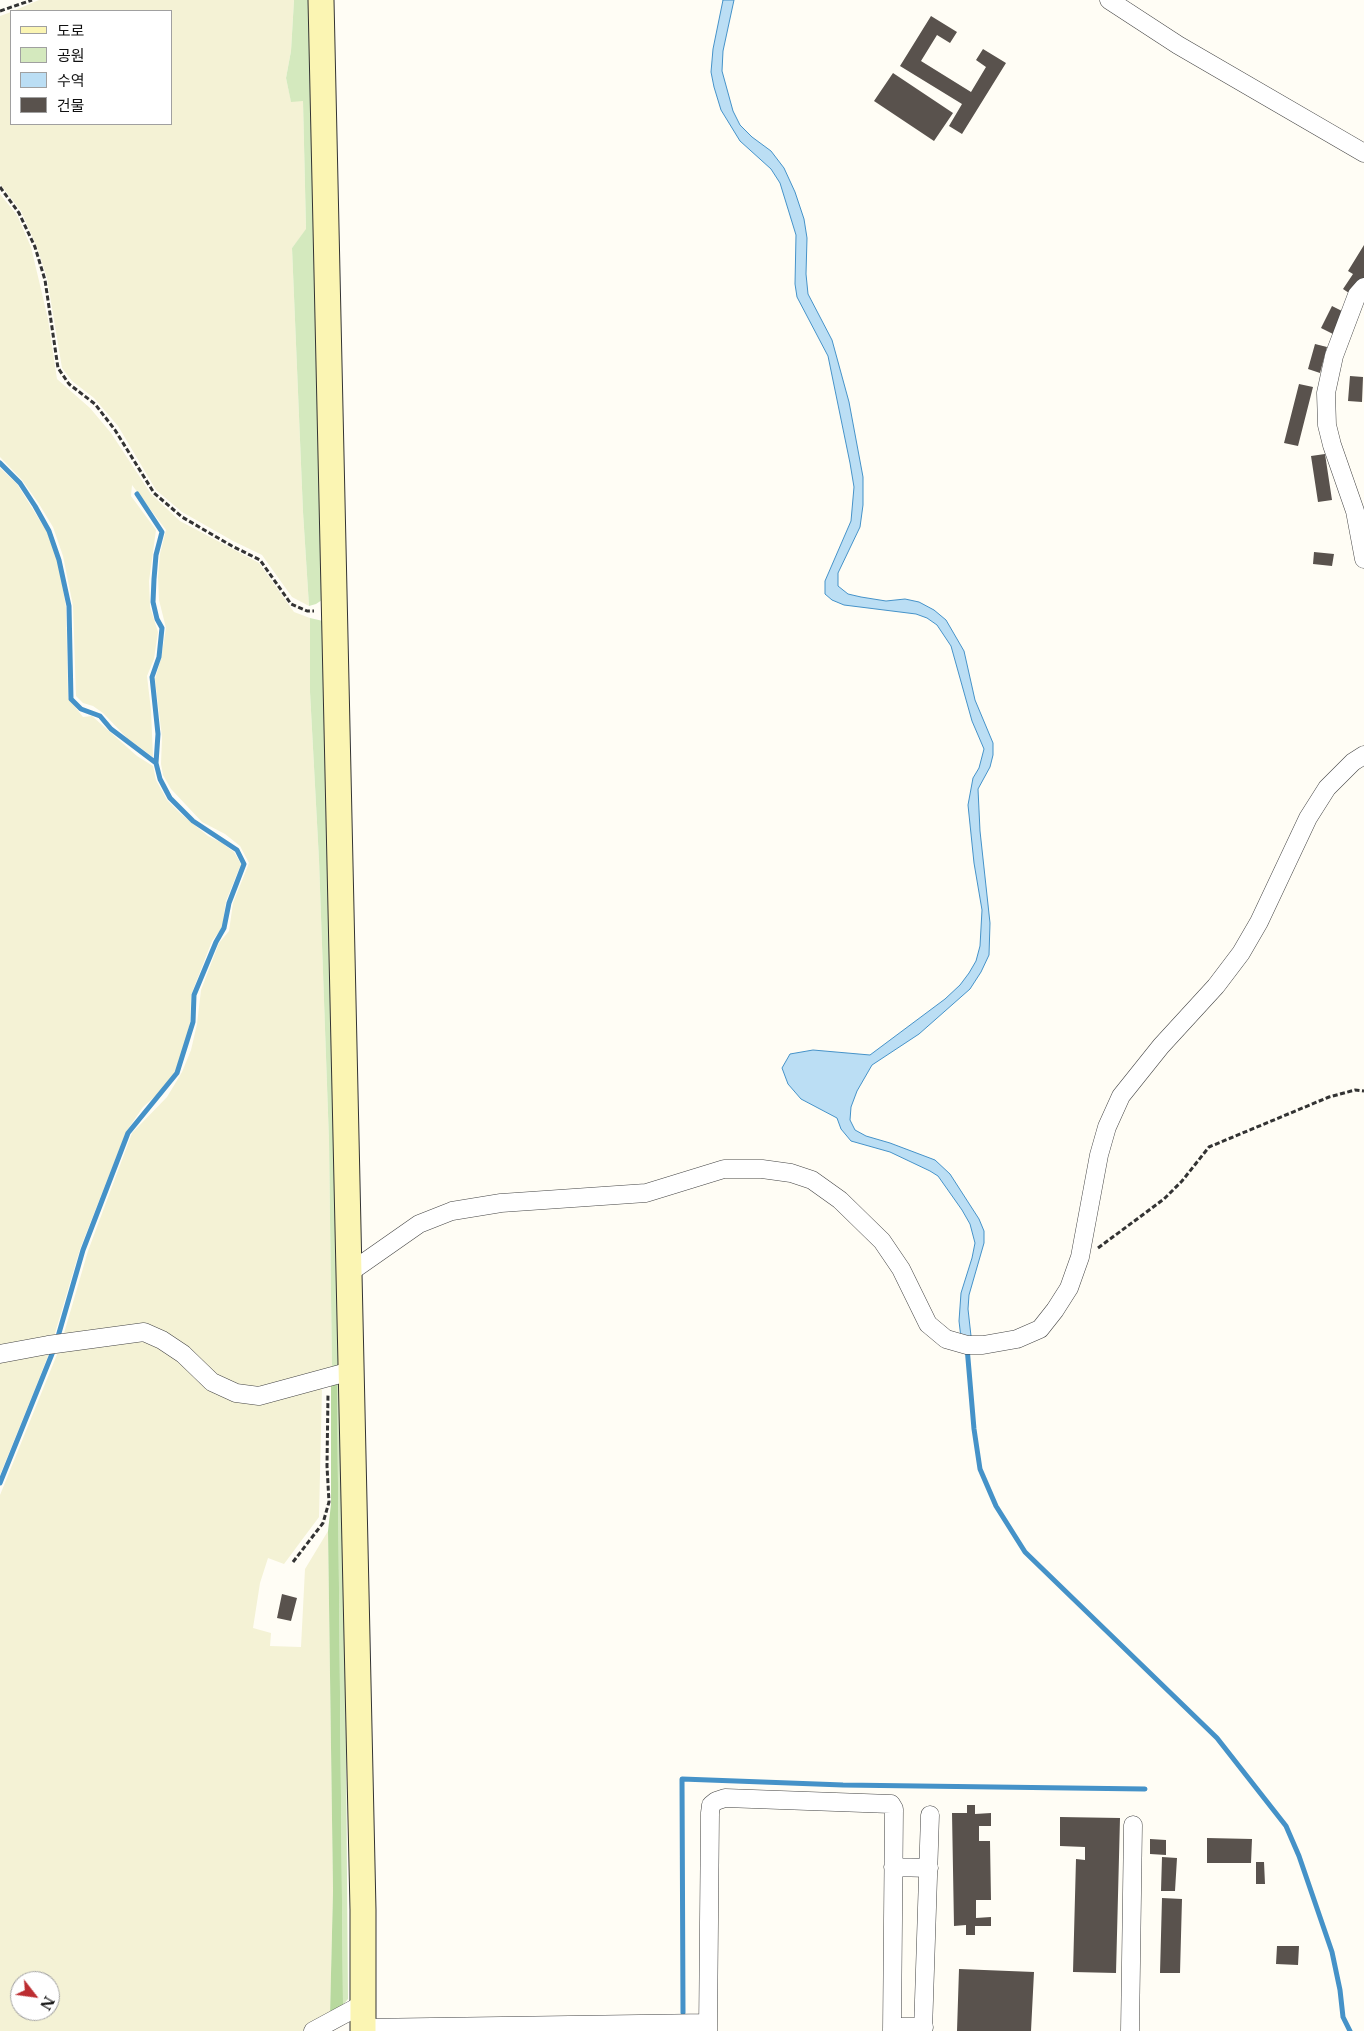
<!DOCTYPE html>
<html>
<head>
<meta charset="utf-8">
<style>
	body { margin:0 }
	#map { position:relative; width:1364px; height:2031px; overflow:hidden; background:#fffdf5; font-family:"Libre Baskerville","Noto Sans KR",serif }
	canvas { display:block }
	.legend { position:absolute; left:10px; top:10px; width:162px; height:115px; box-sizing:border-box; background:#fff; border:1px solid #a0a0a0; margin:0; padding:6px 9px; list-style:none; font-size:15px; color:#111 }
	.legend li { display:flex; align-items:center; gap:10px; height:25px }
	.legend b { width:25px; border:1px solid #a0a0a0 }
	.north { position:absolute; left:10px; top:1971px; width:50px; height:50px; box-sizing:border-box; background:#fff; border:1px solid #a0a0a0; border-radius:50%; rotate:120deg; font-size:14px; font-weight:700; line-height:20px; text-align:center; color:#111 }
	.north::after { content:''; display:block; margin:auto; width:18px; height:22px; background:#bc2d31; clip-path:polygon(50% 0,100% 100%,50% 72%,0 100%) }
</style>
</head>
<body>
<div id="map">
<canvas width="1364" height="2031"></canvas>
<ul class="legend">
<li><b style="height:6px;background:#fbf5b3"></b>도로</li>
<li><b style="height:14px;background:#d4e9be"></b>공원</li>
<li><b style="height:14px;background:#bbdef4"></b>수역</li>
<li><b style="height:14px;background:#59524d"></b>건물</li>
</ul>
<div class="north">N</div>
</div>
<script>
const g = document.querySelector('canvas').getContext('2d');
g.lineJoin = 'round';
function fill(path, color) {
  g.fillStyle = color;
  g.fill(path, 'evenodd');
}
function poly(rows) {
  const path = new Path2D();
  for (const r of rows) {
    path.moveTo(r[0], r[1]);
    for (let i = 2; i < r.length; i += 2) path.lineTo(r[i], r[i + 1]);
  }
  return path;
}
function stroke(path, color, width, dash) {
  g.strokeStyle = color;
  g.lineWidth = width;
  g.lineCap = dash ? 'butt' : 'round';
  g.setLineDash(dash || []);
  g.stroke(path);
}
fill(poly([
	[39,0,294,0,291,51,286,78,291,101,303,101,306,230,292,248,303,512,309,606,292,597,262,555,233,541,182,512,156,490,118,426,94,398,72,381,62,368,47,278,37,247,21,211,0,184,0,16,11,12,11,124,171,124,171,11,13,11],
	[0,194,17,215,31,247,48,319,57,379,90,408,111,433,151,494,180,521,259,563,294,612,310,618,310,692,319,860,329,1141,332,1370,255,1392,213,1375,161,1335,62,1340,88,1251,132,1133,167,1097,182,1072,191,1050,197,1024,201,990,219,943,229,931,233,903,249,863,240,846,225,834,202,822,171,789,163,775,161,764,162,737,155,679,161,659,166,628,159,600,158,577,160,554,166,530,132,485,131,496,156,530,149,581,150,607,158,632,154,659,147,676,151,710,153,757,127,738,103,713,93,706,83,703,76,696,73,606,63,556,53,527,39,504,22,480,0,457],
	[0,468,17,484,47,532,58,561,66,607,68,698,83,717,92,716,137,756,153,766,156,780,167,800,181,814,208,836,222,843,234,852,241,864,226,901,222,928,212,941,191,995,190,1022,185,1045,175,1073,160,1092,143,1107,126,1132,80,1249,53,1340,0,1350],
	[146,1336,237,1396,322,1388,319,1517,284,1564,268,1558,260,1583,253,1628,271,1633,270,1646,301,1647,305,1569,328,1531,333,1891,330,2015,302,2031,0,2031,0,1495,60,1347],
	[20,1981,50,1981,50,2011,20,2011],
	[51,1348,35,1389,0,1475,0,1359]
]), '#f4f2d5');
fill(poly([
	[294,0,314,0,322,600,316,604,309,606,303,512,292,248,306,229,303,101,291,102,286,78,291,51],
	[310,618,323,621,341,1357,338,1365,332,1370,329,1141,319,860,310,692],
	[337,1381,343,1384,348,1999,343,2005]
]), '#d4e9be');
fill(poly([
	[337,1381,343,2005,330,2015,333,1891,328,1531,331,1504,331,1383]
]), '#b8d99e');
const water = poly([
	[723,0,734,0,723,51,722,71,733,111,740,125,752,137,771,151,784,168,795,192,804,219,807,238,806,274,808,294,832,340,849,402,863,477,863,505,860,527,838,573,838,586,848,594,861,597,886,601,905,599,919,602,934,610,946,620,964,651,975,700,993,743,993,755,990,767,978,789,980,831,990,923,989,955,981,972,970,989,919,1034,872,1065,857,1091,851,1107,850,1120,855,1130,866,1136,890,1143,935,1160,950,1174,979,1219,984,1231,984,1243,969,1295,968,1309,971,1336,968,1340,961,1338,959,1321,961,1293,972,1258,975,1243,970,1224,962,1210,938,1176,930,1171,890,1152,851,1141,841,1129,837,1118,801,1099,788,1084,782,1068,790,1054,813,1050,870,1055,945,999,960,985,969,973,976,961,980,946,982,910,974,863,968,805,973,778,979,768,984,749,972,721,951,646,937,625,927,618,916,614,844,605,832,600,825,594,825,581,851,521,854,487,850,463,828,356,797,297,795,284,796,235,780,183,771,169,740,141,721,110,714,87,711,72,713,49,723,0]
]);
fill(water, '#bbdef4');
stroke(water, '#4592c8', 1);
stroke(poly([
	[0,463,20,483,35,506,49,531,59,560,69,606,71,699,81,709,100,716,111,729,156,763,160,779,170,798,193,821,237,850,244,864,229,903,224,928,216,942,194,995,193,1022,177,1073,128,1133,83,1250,57,1340],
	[137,494,162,532,156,555,154,579,153,602,157,619,162,628,159,657,152,677,158,734,156,763],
	[967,1347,974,1429,980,1469,996,1506,1025,1552,1217,1738,1286,1826,1299,1856,1332,1952,1340,1990,1343,2017,1350,2031],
	[0,1483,54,1349],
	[683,2013,682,1779,843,1785,1145,1789]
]), '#4592c8', 5);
fill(poly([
	[931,16,957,32,950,43,937,35,921,61,971,92,986,67,976,60,983,49,1006,63,962,134,949,126,962,104,900,66],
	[893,73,953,113,934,141,874,101],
	[1364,245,1364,282,1352,295,1343,289,1353,274,1348,271],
	[1332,306,1344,312,1333,334,1321,328],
	[1315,344,1327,347,1320,373,1308,369],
	[1350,376,1363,377,1362,402,1348,401],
	[1299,384,1313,387,1298,446,1284,443],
	[1325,454,1332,500,1318,502,1311,456],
	[1314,552,1334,554,1332,566,1313,564],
	[282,1594,297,1598,291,1621,277,1618],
	[967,1805,975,1805,975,1814,991,1813,991,1826,979,1826,979,1841,990,1841,991,1900,976,1900,976,1918,991,1917,991,1926,975,1926,975,1935,966,1935,966,1925,954,1926,952,1813,967,1813],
	[1060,1817,1120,1818,1116,1973,1073,1972,1076,1859,1085,1860,1085,1847,1060,1846],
	[1207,1838,1252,1839,1251,1863,1207,1863],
	[1150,1839,1166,1840,1166,1855,1150,1854],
	[1162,1857,1177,1858,1175,1891,1161,1891],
	[1256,1862,1264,1862,1265,1884,1256,1884],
	[1162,1898,1182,1899,1180,1973,1160,1973],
	[1277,1946,1299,1946,1298,1965,1276,1964],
	[959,1969,1034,1972,1031,2031,957,2031]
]), '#59524d');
const street = poly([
	[1109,0,1178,45,1364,153],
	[1364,287,1357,295,1334,356,1326,393,1327,425,1332,445,1355,511,1364,559],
	[349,1273,419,1224,452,1211,501,1203,646,1193,724,1169,762,1169,791,1173,812,1180,840,1200,882,1241,901,1269,928,1324,946,1339,967,1345,983,1345,1017,1339,1040,1329,1055,1310,1069,1288,1080,1257,1099,1155,1107,1127,1121,1096,1161,1046,1216,986,1241,953,1259,922,1308,818,1327,788,1353,762,1364,755],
	[0,1354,48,1345,144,1332,162,1340,183,1354,212,1382,236,1393,259,1396,351,1371],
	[893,1867,929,1868],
	[893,2027,924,2027],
	[363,2028,708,2023],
	[313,2031,363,2004],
	[708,2031,710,1813,711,1805,716,1801,725,1798,891,1804,894,1809,892,2031],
	[923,2031,930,1815],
	[1130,2031,1133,1825]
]);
const secondary = poly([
	[321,0,363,1909,363,2031]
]);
stroke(street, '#444', 19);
stroke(secondary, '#333', 27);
stroke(poly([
	[0,11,32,0],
	[0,187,19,213,35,247,45,280,58,368,69,384,95,404,115,430,154,493,182,517,232,546,260,560,291,604,307,611,314,611],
	[1098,1248,1164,1199,1182,1181,1209,1147,1329,1097,1355,1090,1364,1091],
	[293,1562,323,1523,329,1502,327,1466,328,1394]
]), '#333', 3, [5, 2.5]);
stroke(street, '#fff', 18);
stroke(secondary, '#fbf5b3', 25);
</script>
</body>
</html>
